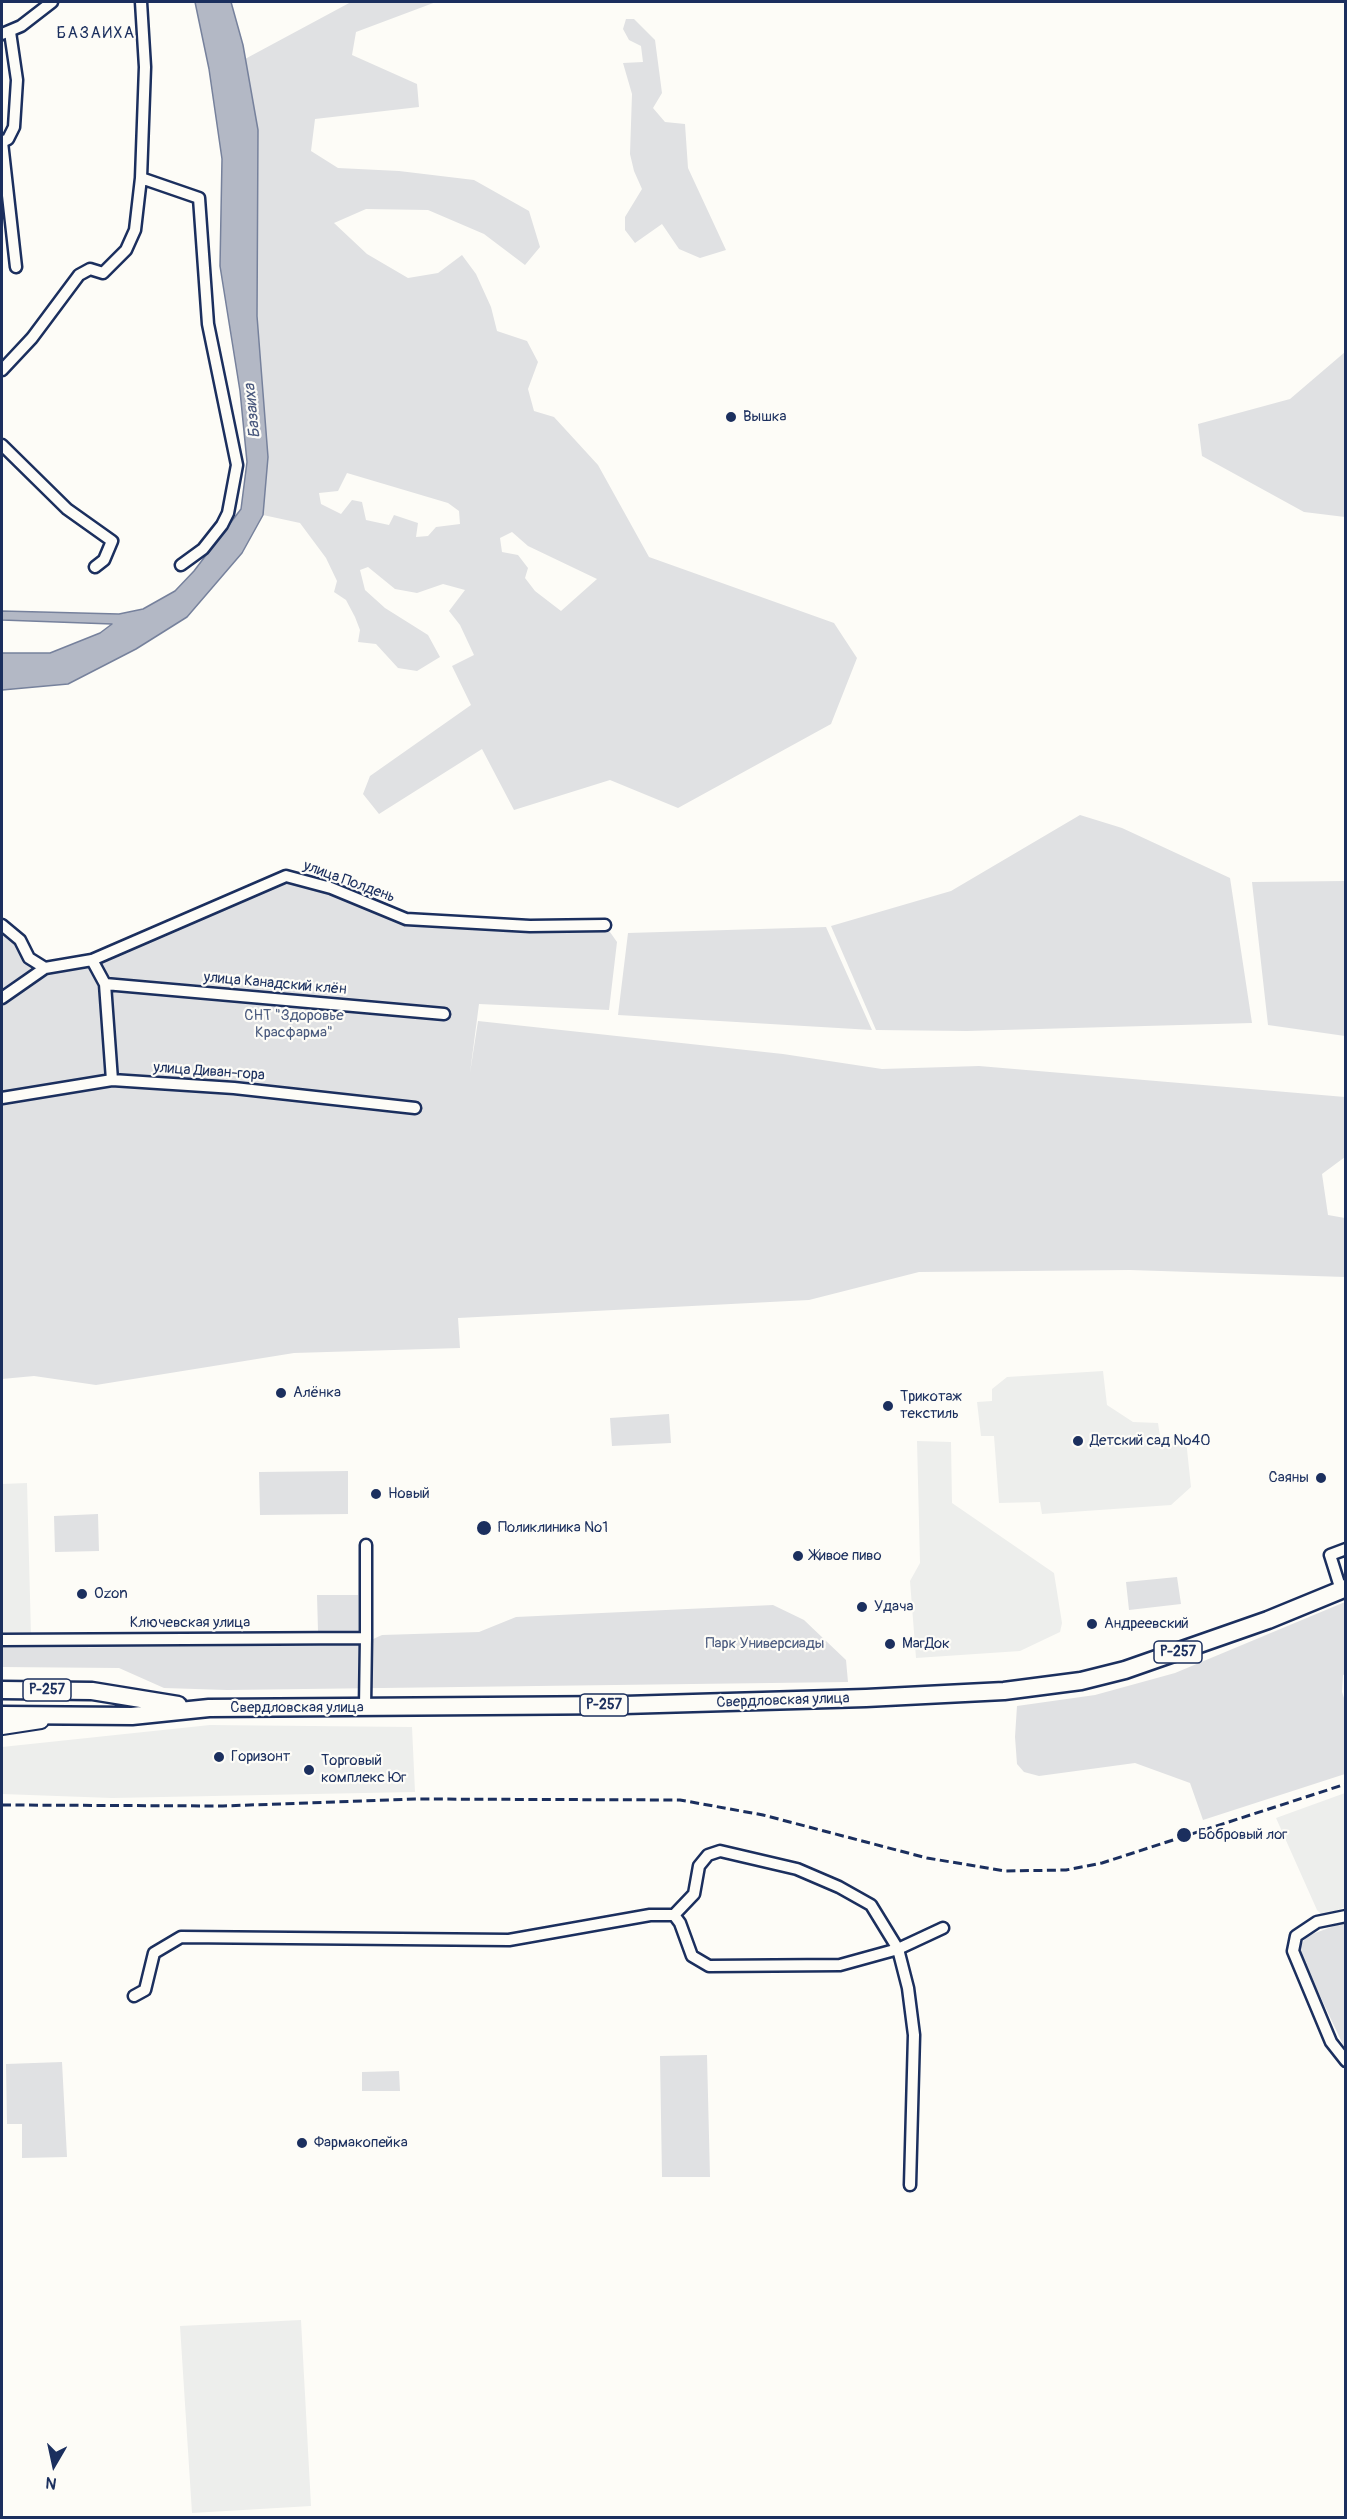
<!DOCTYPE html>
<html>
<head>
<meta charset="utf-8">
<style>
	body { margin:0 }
	#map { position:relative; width:1347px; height:2519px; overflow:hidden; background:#fdfcf7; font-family:Pangolin,sans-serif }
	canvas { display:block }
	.frame { position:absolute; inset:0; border:3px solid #1b2f5e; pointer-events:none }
	.north { position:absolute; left:24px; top:2435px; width:60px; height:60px; -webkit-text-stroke:4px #fdfcf7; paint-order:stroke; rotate:189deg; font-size:16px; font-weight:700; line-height:24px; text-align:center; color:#1b2f5e }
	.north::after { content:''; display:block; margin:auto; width:21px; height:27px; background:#1b2f5e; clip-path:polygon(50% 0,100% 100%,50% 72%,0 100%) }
</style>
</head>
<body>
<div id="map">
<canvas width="1347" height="2519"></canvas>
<div class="frame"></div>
<div class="north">N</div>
</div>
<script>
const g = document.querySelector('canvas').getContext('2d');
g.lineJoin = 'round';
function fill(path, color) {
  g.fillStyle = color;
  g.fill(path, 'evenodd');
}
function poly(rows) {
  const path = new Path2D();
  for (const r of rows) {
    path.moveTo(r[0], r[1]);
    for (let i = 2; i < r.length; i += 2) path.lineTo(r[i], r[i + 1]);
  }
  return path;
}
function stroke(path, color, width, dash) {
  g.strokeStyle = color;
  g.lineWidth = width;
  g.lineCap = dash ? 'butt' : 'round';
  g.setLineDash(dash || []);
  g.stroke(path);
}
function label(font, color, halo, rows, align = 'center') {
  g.font = font + ' Pangolin,sans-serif';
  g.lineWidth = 4.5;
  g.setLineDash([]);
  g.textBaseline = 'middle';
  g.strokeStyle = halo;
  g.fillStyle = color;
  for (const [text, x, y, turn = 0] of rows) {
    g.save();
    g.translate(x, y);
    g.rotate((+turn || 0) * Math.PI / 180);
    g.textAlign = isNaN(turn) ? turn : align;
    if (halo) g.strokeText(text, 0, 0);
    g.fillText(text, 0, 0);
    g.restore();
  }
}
fill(poly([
	[1103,1371,1107,1405,1133,1422,1158,1423,1161,1443,1186,1440,1191,1487,1171,1505,1042,1514,1040,1502,999,1503,994,1436,981,1436,977,1402,992,1401,992,1389,1007,1377],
	[917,1441,951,1442,952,1503,1054,1573,1062,1623,1060,1632,1020,1651,916,1658,910,1581,920,1563],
	[27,1483,31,1635,2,1635,2,1484],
	[210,1725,412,1727,415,1792,112,1798,2,1794,2,1747],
	[1345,1793,1345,1907,1323,1916,1317,1910,1276,1818],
	[301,2320,311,2506,192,2513,180,2326]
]), '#edeeec');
fill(poly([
	[351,2,436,2,356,32,352,55,417,84,419,107,315,119,311,151,338,168,399,171,474,180,529,211,540,247,525,265,484,234,428,210,366,209,334,223,367,254,408,278,438,273,462,255,476,274,491,307,497,331,527,341,538,362,528,389,534,411,554,417,598,465,649,557,834,623,857,658,831,724,678,808,610,780,514,810,482,749,379,814,363,794,370,776,471,705,452,666,474,655,460,625,449,611,465,590,443,584,417,593,395,589,368,567,360,570,365,590,385,608,428,635,440,657,417,671,398,668,376,644,358,642,360,630,355,617,346,600,334,592,337,581,326,558,300,523,263,515,268,457,257,316,258,130,245,59],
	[347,473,448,503,459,511,460,524,436,527,428,536,416,537,418,523,394,515,389,525,366,520,362,502,352,500,341,514,321,504,319,493,338,491],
	[512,532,528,546,597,579,561,611,535,591,525,578,528,568,518,555,502,552,500,538],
	[626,19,634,19,655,40,662,93,653,108,665,122,685,124,688,168,726,250,700,258,679,249,662,224,635,243,625,230,625,217,642,189,634,171,630,154,632,94,623,63,643,62,641,46,629,40,623,29],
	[1345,352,1345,517,1304,512,1202,456,1198,424,1290,399],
	[1080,815,1122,828,1230,878,1252,1023,967,1031,876,1030,831,926,951,891],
	[286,876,406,919,605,925,617,942,609,1010,479,1004,470,1073,478,1021,783,1054,882,1069,979,1066,1345,1097,1345,1157,1322,1174,1328,1215,1345,1218,1345,1277,1130,1270,919,1272,809,1300,458,1318,460,1348,294,1353,96,1385,34,1376,2,1379,2,925,29,958,45,968,92,960],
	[1345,881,1345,1036,1268,1025,1252,882],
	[826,927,872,1030,618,1015,628,933],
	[669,1414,671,1443,612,1446,610,1418],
	[348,1471,348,1514,260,1515,259,1472],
	[98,1514,99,1551,55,1552,54,1516],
	[1177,1577,1181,1604,1129,1610,1126,1582],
	[317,1595,358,1595,358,1631,318,1631],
	[1345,1602,1346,1674,1343,1675,1342,1692,1346,1704,1345,1774,1203,1820,1190,1783,1135,1763,1039,1776,1024,1772,1017,1764,1015,1737,1017,1706,1095,1695,1175,1673],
	[773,1605,804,1620,846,1660,848,1682,227,1690,164,1688,119,1668,2,1667,2,1648,360,1645,382,1635,479,1632,516,1617],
	[1345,1922,1345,2049,1298,1949,1307,1936],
	[707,2055,710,2177,662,2177,660,2056],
	[62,2062,67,2157,22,2158,22,2124,7,2124,6,2064],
	[399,2071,400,2091,362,2091,362,2072]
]), '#e0e1e3');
const water = poly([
	[195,2,231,2,243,45,258,130,257,316,268,457,263,515,242,553,187,617,136,649,68,684,2,690,2,653,50,653,100,633,112,624,2,620,2,611,119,614,143,609,175,591,194,571,241,509,247,462,240,391,220,266,222,159,209,69,195,2]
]);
fill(water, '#b3b8c5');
stroke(water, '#76819c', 1.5);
const minor = poly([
	[2,34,21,26,52,2],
	[2,142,16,267],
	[2,142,8,139,14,127,17,80,10,32],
	[141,178,199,198,208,324,237,465,228,513,222,525,203,549,181,565],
	[2,370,32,338,79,275,90,269,103,273,126,250,135,230,141,178,145,67,141,2],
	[2,445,67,509,112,541,104,560,95,567],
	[2,925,20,940,29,958,45,968],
	[92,960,105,984,112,1080],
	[105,984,444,1014],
	[2,998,45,968,92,960,286,876,331,888,406,919,530,926,605,925],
	[2,1098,112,1080,234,1088,415,1108],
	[1341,1590,1330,1555,1346,1549],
	[2,1640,366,1638,366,1545],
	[365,1707,366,1638],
	[674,1915,694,1894,699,1866,708,1855,720,1851,797,1869,839,1887,871,1905,898,1949,908,1988,914,2035,910,2185],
	[1346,1916,1317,1922,1296,1936,1293,1951,1331,2042,1346,2061],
	[134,1996,145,1990,154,1953,181,1937,509,1940,650,1915,674,1915,680,1923,692,1956,709,1966,840,1965,898,1949,943,1928]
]);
const major = poly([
	[2,1727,41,1721]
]);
const highway = poly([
	[2,1690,92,1691,178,1705],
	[2,1715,132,1716,209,1708,624,1705,866,1698,1004,1691,1081,1681,1125,1670,1268,1620,1346,1588]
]);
stroke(minor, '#1b2f5e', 15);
stroke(major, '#1b2f5e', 18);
stroke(highway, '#1b2f5e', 21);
stroke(minor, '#fdfcf7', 10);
stroke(major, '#fdfcf7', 14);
stroke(highway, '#fdfcf7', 16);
stroke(poly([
	[2,1805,223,1806,415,1799,680,1800,763,1815,927,1858,1005,1871,1066,1870,1102,1863,1346,1784]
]), '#1b2f5e', 3, [9, 4.5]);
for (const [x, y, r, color] of [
	[731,417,6,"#1b2f5e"],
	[281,1393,6,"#1b2f5e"],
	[888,1406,6,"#1b2f5e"],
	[1078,1441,6,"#1b2f5e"],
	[1321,1478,6,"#1b2f5e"],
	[376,1494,6,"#1b2f5e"],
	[484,1528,8,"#1b2f5e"],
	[798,1556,6,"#1b2f5e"],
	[82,1594,6,"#1b2f5e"],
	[862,1607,6,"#1b2f5e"],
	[1092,1624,6,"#1b2f5e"],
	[890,1644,6,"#1b2f5e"],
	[219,1757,6,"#1b2f5e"],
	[309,1770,6,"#1b2f5e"],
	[1184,1835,8,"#1b2f5e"],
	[302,2143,6,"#1b2f5e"]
]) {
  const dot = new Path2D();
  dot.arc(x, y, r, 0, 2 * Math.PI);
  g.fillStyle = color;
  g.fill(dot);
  stroke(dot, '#fdfcf7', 2);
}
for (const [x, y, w] of [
	[1178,1652,48],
	[47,1690,48],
	[604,1705,48]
]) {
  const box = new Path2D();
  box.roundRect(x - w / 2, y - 11, w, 22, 4.5);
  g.fillStyle = '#fdfcf7';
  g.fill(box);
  stroke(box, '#1b2f5e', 1.5);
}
label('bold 14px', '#1b2f5e', null, [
	["Р-257",1178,1652],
	["Р-257",47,1690],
	["Р-257",604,1705]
]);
label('15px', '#1b2f5e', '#fdfcf7', [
	["Вышка",743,417],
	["Алёнка",293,1393],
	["Трикотаж",900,1397],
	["текстиль",900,1414],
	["Детский сад №40",1090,1441],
	["Саяны",1309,1478,"right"],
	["Новый",388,1494],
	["Поликлиника №1",498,1528],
	["Живое пиво",810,1556],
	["Ozon",94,1594],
	["Удача",874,1607],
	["Андреевский",1104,1624],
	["МагДок",902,1644],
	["Горизонт",231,1757],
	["Торговый",321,1761],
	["комплекс Юг",321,1778],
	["Бобровый лог",1198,1835],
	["Фармакопейка",314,2143]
], 'left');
label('15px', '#1b2f5e', '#fdfcf7', [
	["улица Полдень",349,882,20],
	["улица Канадский клён",275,984,5],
	["улица Диван-гора",209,1072,4],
	["Ключевская улица",190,1623],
	["Свердловская улица",783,1701,-2],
	["Свердловская улица",297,1708]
]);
label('15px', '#4c5c7f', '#fdfcf7', [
	["СНТ \"Здоровье",294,1016],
	["Красфарма\"",294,1033],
	["Парк Универсиады",765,1644]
]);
g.letterSpacing = '1.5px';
label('16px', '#1b2f5e', '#fdfcf7', [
	["БАЗАИХА",96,34]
]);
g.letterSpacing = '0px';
label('italic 16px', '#49587d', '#fdfcf7', [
	["Базаиха",253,411,-96]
]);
</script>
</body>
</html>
